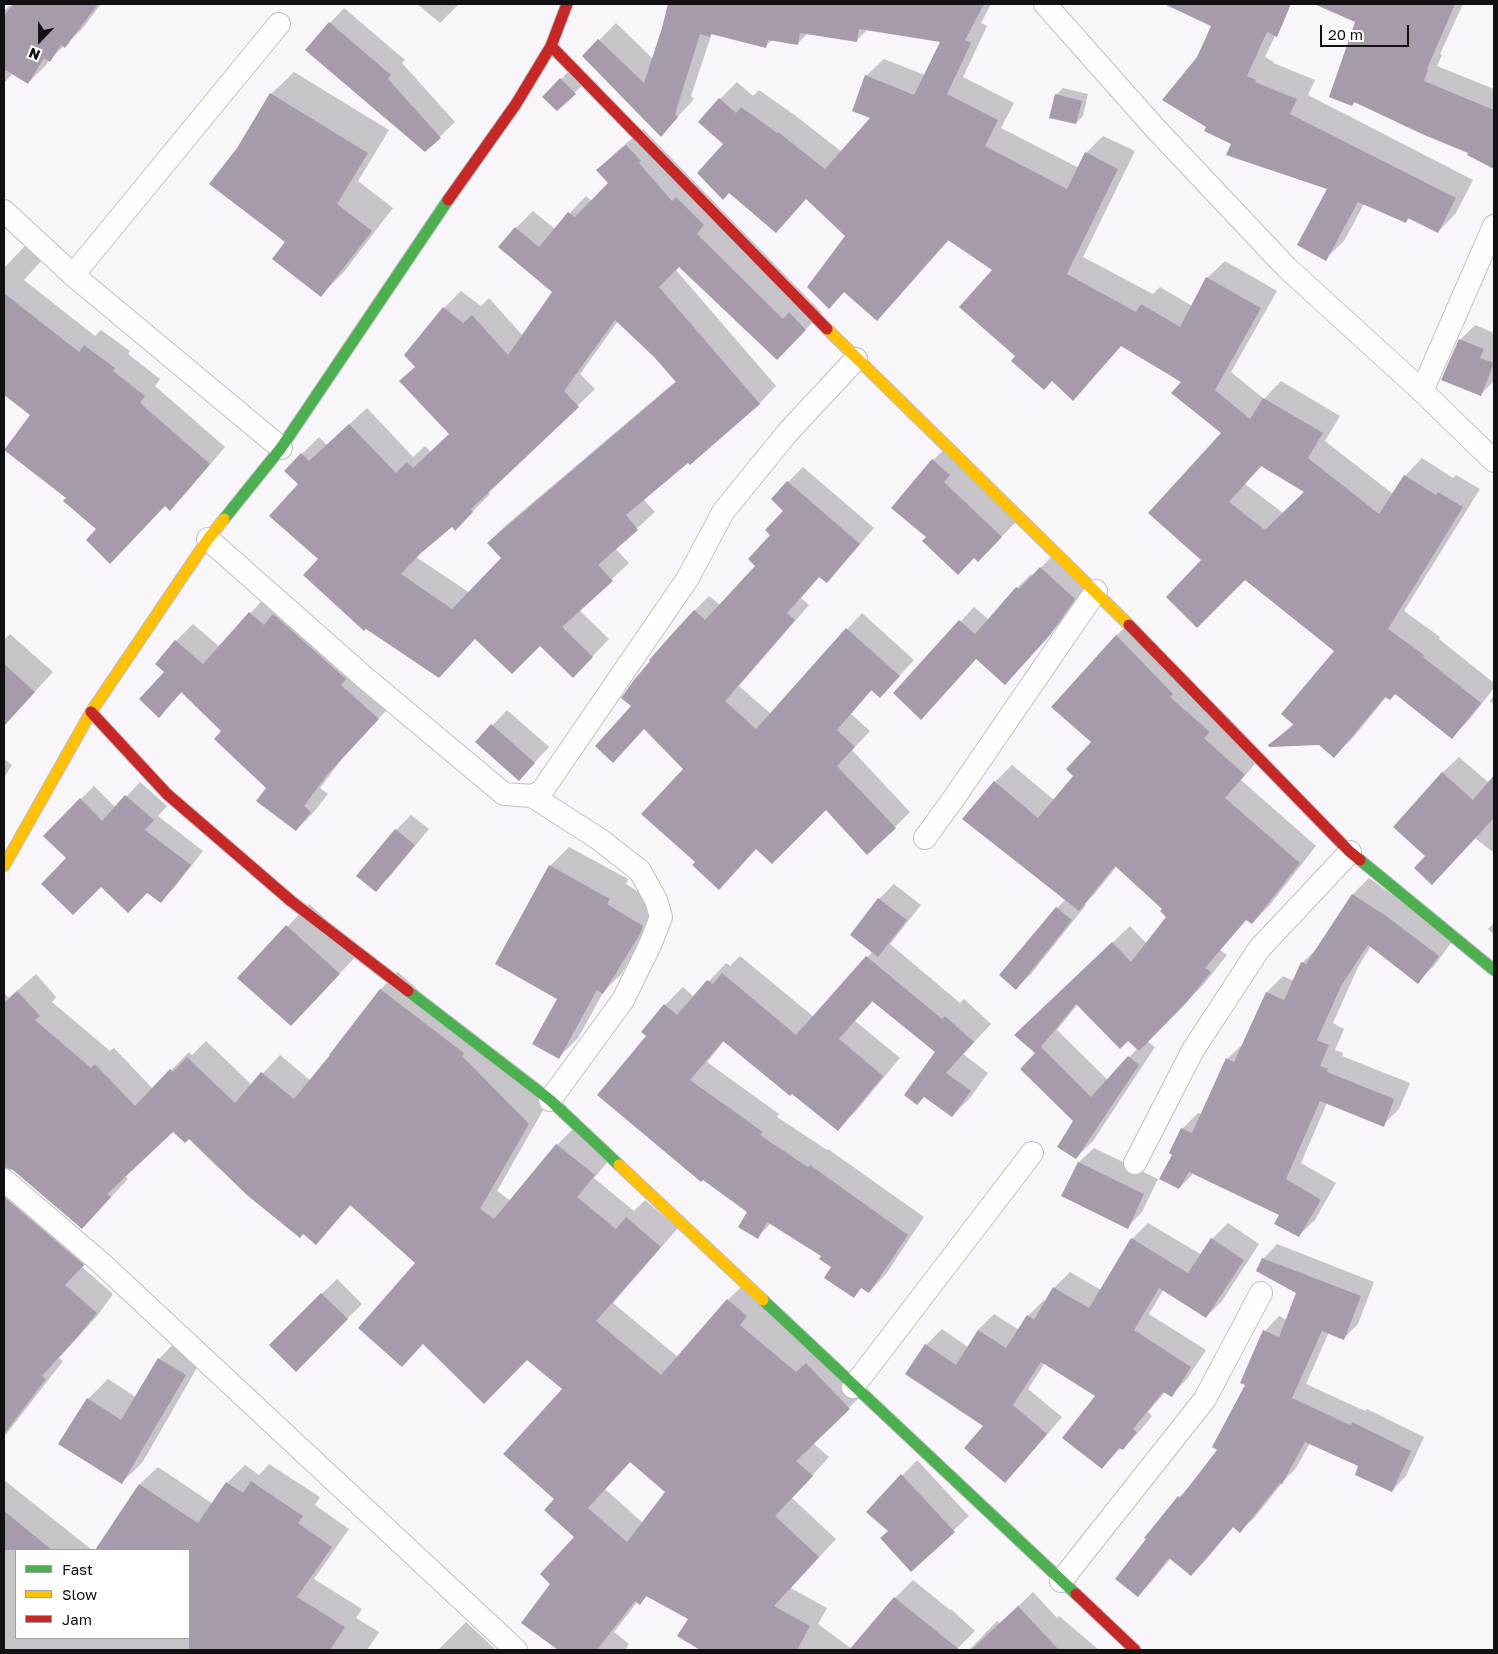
<!DOCTYPE html>
<html>
<head>
<meta charset="utf-8">
<style>
	body { margin:0 }
	#map { position:relative; width:1498px; height:1654px; overflow:hidden; background:#f8f5fb; font-family:"Golos Text",sans-serif }
	canvas { display:block }
	.frame { position:absolute; inset:0; border:5px solid #121013; pointer-events:none }
	.legend { position:absolute; left:15px; top:1549px; width:175px; height:90px; box-sizing:border-box; background:#fff; border:1px solid #a09fa1; margin:0; padding:6px 9px; list-style:none; font-size:15px; color:#121013 }
	.legend li { display:flex; align-items:center; gap:10px; height:25px }
	.legend b { width:25px; border:1px solid #a09fa1 }
	.north { position:absolute; left:15px; top:15px; width:50px; height:50px; -webkit-text-stroke:4px #fff; paint-order:stroke; rotate:202deg; font-size:14px; font-weight:700; line-height:20px; text-align:center; color:#121013 }
	.north::after { content:''; display:block; margin:auto; width:18px; height:22px; background:#121013; clip-path:polygon(50% 0,100% 100%,50% 72%,0 100%) }
	.scale { position:absolute; left:1320px; top:25px; width:89px; height:22px; box-sizing:border-box; border:2px solid #121013; border-top:0; padding-left:6px; font-size:15px; line-height:18px; white-space:nowrap; color:#121013; -webkit-text-stroke:4px #fff; paint-order:stroke }
</style>
</head>
<body>
<div id="map">
<canvas width="1498" height="1654"></canvas>
<div class="frame"></div>
<ul class="legend">
<li><b style="height:6px;background:#4caf50"></b>Fast</li>
<li><b style="height:6px;background:#ffc107"></b>Slow</li>
<li><b style="height:6px;background:#c62828"></b>Jam</li>
</ul>
<div class="north">N</div>
<div class="scale">20 m</div>
</div>
<script>
const g = document.querySelector('canvas').getContext('2d');
g.lineJoin = 'round';
function fill(path, color) {
  g.fillStyle = color;
  g.fill(path, 'evenodd');
}
function poly(rows) {
  const path = new Path2D();
  for (const r of rows) {
    path.moveTo(r[0], r[1]);
    for (let i = 2; i < r.length; i += 2) path.lineTo(r[i], r[i + 1]);
  }
  return path;
}
function stroke(path, color, width, dash) {
  g.strokeStyle = color;
  g.lineWidth = width;
  g.lineCap = dash ? 'butt' : 'round';
  g.setLineDash(dash || []);
  g.stroke(path);
}
fill(poly([
	[15,4,101,4,82,29,49,60,46,65,28,83,13,73,4,83,4,11,10,5,12,7],
	[417,4,459,4,440,23],
	[669,4,991,4,981,23,987,26,963,77,1014,103,1001,128,1079,168,1086,153,1103,136,1135,151,1083,257,1153,294,1160,287,1192,306,1207,278,1225,261,1277,291,1231,372,1264,399,1281,381,1340,416,1325,441,1393,494,1405,476,1422,458,1453,478,1456,475,1480,489,1404,611,1440,637,1439,639,1494,683,1494,688,1469,720,1452,737,1396,693,1387,696,1352,739,1334,756,1319,744,1270,745,1294,723,1336,650,1245,578,1203,560,1223,433,1182,381,1122,345,1073,399,1052,380,1017,356,994,270,949,240,894,302,877,320,845,291,829,307,847,236,807,198,776,232,725,144,720,99,737,82,753,96,759,90,796,116,842,152,872,118,866,76,884,59,925,75,942,41,868,29,856,41,808,33,797,44,772,40,766,46,712,33,691,96,694,99,661,135,584,56,616,23,653,59],
	[1262,465,1305,491,1283,513,1245,484],
	[1181,4,1290,4,1265,57,1274,62,1273,63,1315,80,1308,95,1473,180,1456,213,1438,232,1410,218,1405,222,1364,204,1344,241,1325,259,1329,188,1233,144,1208,126,1198,58,1212,26,1178,9],
	[1317,4,1463,4,1440,54,1442,55,1437,66,1494,89,1494,167,1468,155,1470,152,1355,101,1352,105,1356,22],
	[344,8,405,60,402,63,455,122,425,151,330,23],
	[294,72,389,130,358,181,393,208,343,273,321,295,287,242,238,149,271,94],
	[568,72,582,86,557,110,544,97],
	[1063,88,1088,94,1083,116,1076,123,1056,95],
	[643,129,822,313,777,358,679,265,675,269,776,386,760,403,690,463,688,461,643,499,655,512,615,548,629,563,579,610,609,639,590,659,540,645,476,638,320,559,300,484,302,454,319,437,327,445,367,408,413,457,425,446,431,452,450,434,416,366,405,355,444,308,461,291,481,306,489,298,523,336,554,292,516,228,533,211,555,229,586,196,592,201,609,183,598,170,615,153],
	[618,321,655,356,676,381,505,526,488,543,503,558,470,593,416,557,452,525,472,512,490,494,488,492,595,389,580,374],
	[25,246,42,260,24,280,95,336,101,330,130,351,128,354,160,379,155,386,225,447,186,493,170,509,165,505,98,529,68,498,32,415,4,393,4,268],
	[1475,325,1494,333,1494,381,1481,394,1460,340],
	[948,446,1016,522,978,561,974,557,928,537,933,460],
	[803,467,874,528,827,582,820,576,801,598,809,605,739,686,771,714,862,613,914,660,880,697,872,690,851,714,870,731,852,750,910,812,895,827,826,808,696,862,684,769,632,706,694,611,709,596,720,605,757,566,784,511,788,482],
	[1054,554,1088,585,1063,620,1005,683,977,658,895,693,974,607,989,620,1017,588,1031,574,1033,576],
	[267,595,395,701,344,756,320,788,328,794,313,813,296,830,268,788,223,731,183,691,159,716,166,672,156,664,176,641,193,624,220,647],
	[1133,620,1261,757,1241,780,1316,846,1269,906,1252,923,1247,919,1220,950,1227,955,1204,984,1147,1041,1155,1047,1093,1141,1076,1158,1075,1121,1037,1053,1033,1018,1130,926,1147,944,1168,917,1164,909,1117,866,1096,892,1085,904,1086,905,1031,974,1016,988,1057,908,1066,899,964,819,995,782,1012,765,1054,800,1075,776,1093,742,1116,636],
	[1078,1004,1128,1039,1138,1048,1108,1080,1057,1030],
	[10,634,53,672,4,725,4,640],
	[1494,695,1494,704,1490,701],
	[507,710,549,747,519,779,477,742],
	[1459,757,1489,783,1494,777,1494,853,1475,838,1427,856,1442,773],
	[4,759,12,765,4,778],
	[140,782,167,806,158,816,203,851,174,888,160,902,147,891,102,885,68,858,44,836,94,786,116,808],
	[411,815,429,829,391,875,376,890,358,876,396,830],
	[569,847,628,879,626,884,662,907,622,973,604,991,578,1038,559,1057,559,998,550,866],
	[1369,878,1454,939,1434,966,1417,982,1371,946,1358,967,1333,1023,1344,1029,1335,1050,1343,1053,1342,1056,1410,1083,1399,1109,1383,1125,1327,1103,1301,1163,1336,1183,1315,1220,1298,1236,1281,1215,1194,1173,1179,1188,1174,1154,1182,1129,1198,1113,1202,1114,1227,1059,1244,1043,1267,992,1283,976,1294,981,1302,963,1319,947,1353,894],
	[894,884,921,905,890,944,960,1003,964,999,991,1024,963,1054,988,1073,970,1098,952,1116,937,1052,874,1000,855,1021,900,1058,856,1111,838,1129,725,1040,707,1062,779,1114,777,1117,827,1150,828,1149,924,1217,886,1274,869,1292,862,1287,854,1296,823,1256,771,1223,758,1237,749,1212,648,1036,643,1032,665,1005,683,987,694,997,726,963,730,966,740,956,814,1017,873,951,879,899],
	[309,904,361,951,291,1025,239,978],
	[1494,923,1494,935,1488,929],
	[398,972,546,1105,497,1191,511,1201,557,1145,575,1127,612,1157,594,1178,634,1211,645,1200,678,1228,613,1303,678,1357,728,1300,746,1282,867,1390,813,1443,829,1457,792,1498,836,1539,791,1588,827,1608,818,1624,852,1649,895,1598,913,1580,950,1610,951,1609,975,1631,956,1650,702,1650,679,1636,689,1619,647,1596,640,1603,638,1601,614,1632,629,1644,625,1650,560,1650,523,1622,552,1584,576,1537,556,1499,563,1389,417,1263,351,1205,316,1243,189,1137,173,1130,125,1176,128,1179,82,1228,12,1168,10,1170,100,1247,82,1267,113,1294,97,1316,59,1358,63,1361,4,1437,4,1291,8,1284,4,1280,4,993,9,998,36,974,56,997,52,1002,110,1051,114,1048,153,1089,189,1052,192,1055,206,1041,252,1085,280,1055,311,1081,380,990],
	[631,1461,666,1492,643,1523,605,1489],
	[1094,1148,1158,1179,1142,1212,1128,1227,1063,1195,1079,1162],
	[1148,1223,1202,1255,1212,1239,1228,1223,1259,1244,1222,1301,1206,1317,1164,1289,1149,1314,1206,1350,1187,1379,1171,1395,1165,1392,1148,1412,1152,1416,1138,1433,1122,1449,1121,1448,1102,1467,1097,1396,1045,1363,1028,1389,1062,1417,1021,1465,1005,1481,984,1426,907,1373,926,1345,942,1329,968,1347,978,1330,994,1314,1019,1330,1028,1316,1044,1300,1046,1302,1054,1288,1070,1272,1101,1290,1132,1239],
	[1277,1244,1374,1282,1358,1324,1344,1338,1329,1332,1306,1384,1365,1411,1367,1409,1424,1437,1406,1476,1392,1491,1360,1465,1310,1443,1296,1468,1282,1483,1255,1517,1240,1531,1234,1526,1206,1560,1191,1575,1171,1558,1152,1581,1138,1596,1148,1539,1146,1538,1179,1497,1192,1484,1219,1449,1247,1385,1242,1382,1265,1331,1279,1316,1287,1320,1298,1293,1263,1259],
	[337,1279,362,1304,296,1370,270,1345],
	[178,1339,205,1354,142,1463,122,1482,59,1443,88,1399,108,1379,136,1397,159,1359],
	[917,1460,969,1516,911,1570,889,1531,868,1512],
	[269,1464,320,1497,315,1505,349,1529,314,1579,362,1609,356,1618,379,1632,367,1650,266,1650,253,1642,245,1650,4,1650,4,1480,92,1550,16,1550,16,1638,189,1638,189,1550,96,1550,140,1484,158,1467,213,1504,227,1483,245,1465,259,1475],
	[1033,1592,1057,1618,1059,1616,1099,1650,969,1650,997,1621,1000,1624],
	[466,1622,496,1650,438,1650]
]), '#0003');
fill(poly([
	[13,4,98,4,65,48,61,45,50,62,44,58,28,84,4,69,4,16],
	[668,4,984,4,965,40,971,43,947,94,998,120,985,146,1067,189,1085,152,1118,169,1067,274,1136,312,1141,304,1180,327,1206,277,1261,308,1215,390,1250,419,1263,398,1323,433,1308,458,1379,514,1404,475,1436,495,1438,492,1463,507,1388,629,1424,655,1423,657,1481,703,1452,739,1395,694,1390,700,1385,697,1334,758,1319,745,1269,747,1268,745,1294,725,1281,714,1334,651,1245,580,1197,628,1166,597,1201,560,1148,513,1221,433,1171,393,1181,382,1121,346,1073,401,1052,381,1044,390,1011,361,1015,356,959,307,992,270,948,240,877,321,844,292,829,309,807,287,845,236,806,199,776,233,729,193,723,200,697,173,723,144,698,122,719,98,736,113,741,107,777,133,778,132,825,169,870,118,852,111,865,75,914,95,940,42,859,29,857,42,800,33,798,45,768,40,766,48,711,34,710,37,700,34,675,114,678,117,661,137,582,56,598,39,644,83,662,28],
	[1261,466,1304,492,1265,530,1229,502],
	[1164,4,1291,4,1277,37,1267,32,1247,76,1256,80,1255,82,1297,99,1290,114,1456,198,1438,233,1408,218,1406,223,1358,202,1326,261,1297,245,1327,189,1226,155,1231,144,1204,131,1206,127,1162,100,1197,57,1211,26],
	[1314,4,1455,4,1427,69,1428,70,1424,81,1494,110,1494,169,1467,155,1468,153,1422,134,1354,102,1352,106,1329,97,1355,22],
	[329,22,391,75,388,79,441,138,425,152,305,50],
	[560,78,576,94,557,111,542,97],
	[270,93,368,153,337,204,372,231,321,297,272,259,285,242,209,184,237,148],
	[1055,94,1082,101,1076,124,1049,118],
	[626,145,641,161,639,163,672,201,676,197,704,225,697,234,783,319,789,312,806,330,777,360,679,267,659,287,760,404,690,465,688,463,626,515,638,530,598,565,613,581,562,627,593,657,573,678,540,646,512,674,475,639,439,678,366,629,364,631,303,575,318,559,269,516,298,484,284,471,301,453,309,461,349,424,396,473,407,462,413,468,449,434,399,381,415,367,404,355,443,307,463,323,472,315,508,355,552,292,498,247,515,227,539,247,568,212,575,217,608,183,596,170],
	[615,320,654,357,676,382,487,543,501,558,452,609,401,574,421,553,452,527,455,531,473,512,471,509,579,407,564,391],
	[4,293,79,352,84,345,115,368,113,371,145,396,140,403,210,464,170,511,165,506,110,564,86,540,96,529,63,501,66,498,4,450,30,415,4,395],
	[1459,339,1484,349,1480,358,1494,363,1481,396,1441,380],
	[932,459,950,475,944,482,1002,537,978,562,974,558,958,575,922,541,926,537,891,508],
	[787,481,860,544,827,583,819,577,787,613,795,620,725,701,756,729,846,628,900,676,880,698,871,690,837,730,855,747,837,766,896,828,867,855,826,810,772,864,756,849,719,890,692,865,695,862,641,814,683,769,644,729,613,763,595,746,631,706,621,698,634,680,650,661,649,660,672,634,694,610,705,620,755,566,748,559,770,535,765,530,783,511,771,499],
	[1040,567,1075,599,1050,635,1005,685,976,659,921,720,893,693,959,620,975,634,1016,587,1019,589],
	[249,612,264,625,273,614,346,679,341,685,379,719,327,775,304,806,311,812,296,831,256,801,266,788,214,739,221,731,181,692,159,718,139,699,164,672,155,664,175,640,203,664],
	[1116,635,1173,694,1170,697,1210,732,1204,738,1245,775,1225,798,1300,863,1252,924,1246,920,1205,968,1211,972,1187,1002,1139,1051,1128,1041,1120,1049,1076,1004,1041,1047,1091,1097,1128,1056,1139,1065,1076,1159,1057,1147,1073,1121,1020,1069,1035,1053,1014,1035,1112,942,1131,962,1166,917,1160,911,1162,909,1115,866,1079,911,962,819,994,781,1038,818,1073,776,1066,769,1091,742,1051,707],
	[4,664,35,692,4,726],
	[491,724,535,763,519,781,475,742],
	[1442,772,1473,800,1494,775,1494,818,1432,885,1414,868,1425,856,1393,827],
	[125,795,154,820,145,830,191,865,161,903,147,893,128,913,101,887,73,915,41,884,66,858,43,836,80,798,102,821],
	[395,829,415,845,376,892,356,876],
	[549,865,610,899,607,904,643,926,640,934,603,994,597,990,559,1059,532,1044,557,999,495,964],
	[1352,894,1386,916,1439,956,1418,984,1368,945,1342,984,1317,1040,1329,1045,1320,1066,1328,1069,1327,1072,1394,1099,1384,1127,1320,1101,1286,1179,1321,1200,1299,1237,1274,1224,1279,1215,1189,1172,1179,1189,1159,1179,1172,1155,1169,1153,1181,1128,1192,1133,1226,1058,1234,1062,1266,992,1284,1000,1301,962,1306,964],
	[878,898,907,920,878,957,850,935],
	[1056,907,1072,920,1016,990,999,975],
	[286,925,340,974,291,1026,237,978],
	[866,956,942,1019,945,1016,974,1042,946,1073,971,1091,952,1117,924,1097,917,1105,904,1095,935,1052,872,1001,839,1039,883,1076,838,1131,792,1094,790,1096,723,1041,690,1080,763,1132,760,1135,808,1167,810,1165,908,1235,869,1293,861,1288,854,1298,824,1278,831,1267,819,1259,821,1256,767,1222,758,1239,738,1227,747,1212,703,1180,701,1182,597,1095,646,1036,641,1032,664,1004,677,1015,707,980,713,984,722,973,796,1035],
	[380,989,464,1053,462,1056,529,1124,480,1209,494,1219,556,1144,595,1175,577,1197,616,1229,626,1217,661,1247,596,1321,661,1375,727,1299,747,1316,740,1325,796,1372,806,1363,850,1409,796,1461,813,1476,775,1516,819,1557,774,1606,810,1626,797,1650,700,1650,677,1636,688,1619,646,1596,640,1605,635,1601,597,1650,558,1650,521,1623,550,1584,540,1574,574,1537,544,1510,554,1499,503,1454,562,1389,527,1360,484,1404,423,1344,402,1367,358,1328,415,1263,350,1205,316,1245,303,1234,300,1238,248,1196,189,1139,185,1143,173,1132,107,1194,111,1197,82,1229,13,1170,4,1167,4,1003,17,991,40,1016,35,1020,91,1068,95,1064,135,1106,170,1069,173,1072,187,1057,235,1103,261,1072,294,1099,330,1055,329,1055],
	[630,1462,665,1492,627,1542,588,1508],
	[1078,1162,1144,1194,1128,1229,1061,1196],
	[4,1197,84,1265,65,1285,97,1313,79,1335,42,1376,46,1379,4,1434],
	[1131,1238,1188,1273,1211,1238,1244,1260,1206,1318,1159,1288,1134,1330,1191,1367,1172,1397,1163,1392,1133,1429,1137,1432,1123,1450,1119,1448,1102,1469,1062,1438,1095,1396,1041,1362,1013,1405,1047,1434,1005,1483,964,1448,983,1426,905,1374,925,1344,956,1365,978,1330,1006,1348,1027,1315,1034,1320,1053,1287,1089,1308],
	[1262,1258,1361,1296,1344,1340,1322,1331,1292,1398,1350,1425,1352,1422,1411,1451,1392,1492,1355,1475,1358,1466,1305,1442,1282,1484,1280,1483,1240,1533,1233,1527,1191,1576,1169,1558,1138,1597,1115,1579,1146,1539,1144,1538,1178,1496,1180,1498,1217,1450,1212,1447,1245,1385,1240,1383,1263,1330,1279,1337,1296,1293,1256,1271],
	[321,1293,348,1319,296,1372,269,1345],
	[158,1358,186,1375,122,1484,58,1444,87,1398,121,1420],
	[901,1474,955,1532,911,1572,880,1538,888,1531,866,1512],
	[251,1481,303,1516,298,1523,332,1547,297,1597,345,1627,330,1650,189,1650,189,1550,95,1550,139,1484,198,1523,226,1482,243,1493],
	[4,1511,52,1550,4,1550],
	[894,1597,960,1650,849,1650],
	[1018,1606,1059,1650,971,1650]
]), '#a69bab');
const street = poly([
	[1045,4,1154,127,1286,267,1422,391,1494,461],
	[4,211,73,275,281,448],
	[73,275,279,24],
	[1422,391,1494,226],
	[208,539,364,677,504,794,532,796,542,791,688,578,723,512,788,432,856,359],
	[532,796,599,839,640,871,656,900,661,917,650,945,623,1000,550,1100],
	[925,838,954,798,1096,591],
	[1135,1163,1193,1050,1259,949,1350,852],
	[4,1180,100,1262,516,1650],
	[853,1387,1032,1153],
	[1061,1581,1205,1399,1261,1293]
]);
const fast = poly([
	[224,519,281,448,448,200],
	[1360,860,1494,970],
	[408,991,550,1100,619,1165],
	[763,1300,1076,1594]
]);
const slow = poly([
	[827,329,1129,625],
	[4,866,91,712,208,539,224,519],
	[619,1165,763,1300]
]);
const jam = poly([
	[551,46,827,329],
	[448,200,516,104,551,46,567,4],
	[1129,625,1350,852,1360,860],
	[91,712,167,794,291,901,408,991],
	[1076,1594,1135,1650]
]);
stroke(street, '#c0bfc2', 24);
stroke(fast, '#c0bfc2', 13);
stroke(slow, '#c0bfc2', 13);
stroke(jam, '#c0bfc2', 13);
stroke(street, '#fefefe', 22);
stroke(fast, '#4caf50', 11);
stroke(slow, '#ffc107', 11);
stroke(jam, '#c62828', 11);
</script>
</body>
</html>
